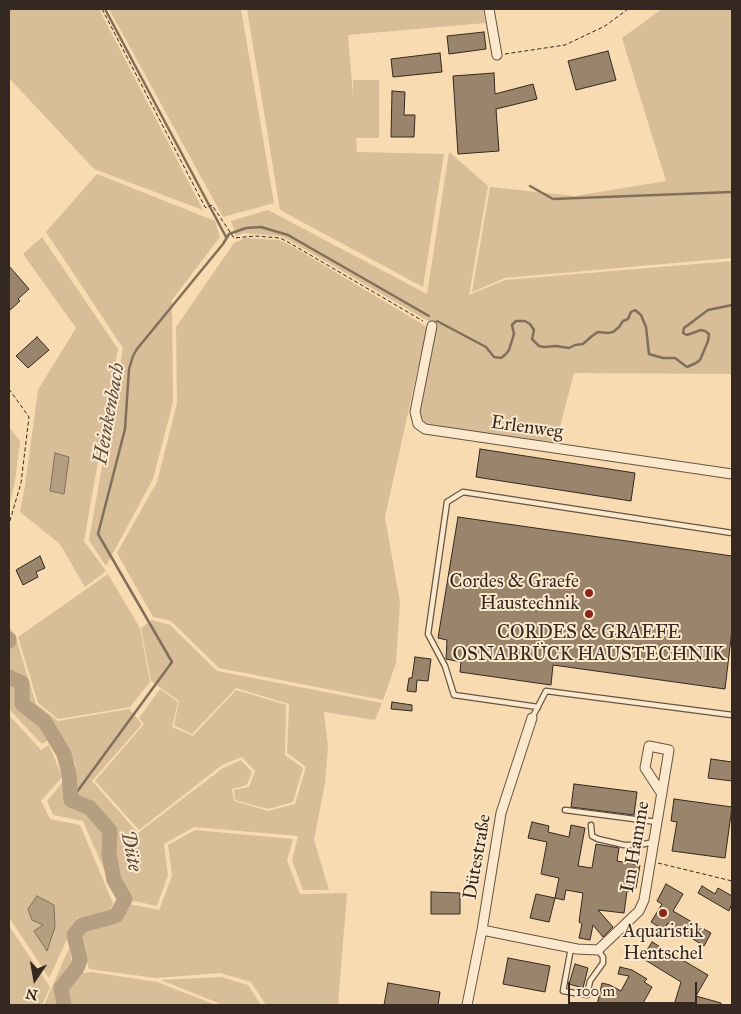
<!DOCTYPE html>
<html>
<head>
<meta charset="utf-8">
<style>
	body { margin:0 }
	#map { position:relative; width:741px; height:1014px; overflow:hidden; background:#f9dbb2; font-family:"IM FELL Great Primer",serif }
	canvas { display:block }
	.frame { position:absolute; inset:0; border:10px solid #342820; pointer-events:none }
	.north { position:absolute; left:10px; top:954px; width:50px; height:50px; -webkit-text-stroke:4px #fbe8cd; paint-order:stroke; rotate:192deg; font-size:14px; font-weight:700; line-height:20px; text-align:center; color:#342820 }
	.north::after { content:''; display:block; margin:auto; width:18px; height:22px; background:#342820; clip-path:polygon(50% 0,100% 100%,50% 72%,0 100%) }
	.scale { position:absolute; left:568px; top:982px; width:129px; height:22px; box-sizing:border-box; border:2px solid #342820; border-top:0; padding-left:6px; font-size:15px; line-height:18px; white-space:nowrap; color:#342820; -webkit-text-stroke:4px #fbe8cd; paint-order:stroke }
</style>
</head>
<body>
<div id="map">
<canvas width="741" height="1014"></canvas>
<div class="frame"></div>
<div class="north">N</div>
<div class="scale">100 m</div>
</div>
<script>
const g = document.querySelector('canvas').getContext('2d');
g.lineJoin = 'round';
function fill(path, color) {
  g.fillStyle = color;
  g.fill(path, 'evenodd');
}
function poly(rows) {
  const path = new Path2D();
  for (const r of rows) {
    path.moveTo(r[0], r[1]);
    for (let i = 2; i < r.length; i += 2) path.lineTo(r[i], r[i + 1]);
  }
  return path;
}
function stroke(path, color, width, dash) {
  g.strokeStyle = color;
  g.lineWidth = width;
  g.lineCap = dash ? 'butt' : 'round';
  g.setLineDash(dash || []);
  g.stroke(path);
}
function label(font, color, halo, rows, align = 'center') {
  g.font = font + ' "IM FELL Great Primer",serif';
  g.lineWidth = 4;
  g.setLineDash([]);
  g.textBaseline = 'middle';
  g.strokeStyle = halo;
  g.fillStyle = color;
  for (const [text, x, y, turn = 0] of rows) {
    g.save();
    g.translate(x, y);
    g.rotate((+turn || 0) * Math.PI / 180);
    g.textAlign = isNaN(turn) ? turn : align;
    if (halo) g.strokeText(text, 0, 0);
    g.fillText(text, 0, 0);
    g.restore();
  }
}
fill(poly([
	[9,9,99,9,203,210,94,169,9,78],
	[109,9,241,9,274,203,223,217],
	[247,9,483,9,485,23,348,35,353,95,353,80,379,80,379,138,356,138,357,152,444,154,423,287,280,210],
	[662,9,732,9,732,258,505,278,472,292,490,187,575,196,666,181,622,38],
	[449,152,488,186,469,295,505,280,732,261,732,374,574,373,556,442,425,427,420,420,419,412,435,325,289,240,280,236,254,234,243,233,236,236,231,221,268,210,427,294],
	[97,174,215,221,220,237,172,300,173,402,153,479,106,566,89,540,123,348,46,232],
	[42,237,118,349,84,541,106,571,85,587,60,544,20,512,25,486,38,390,76,328,23,254],
	[245,238,279,240,290,245,427,327,385,517,400,602,396,663,383,700,219,668,171,621,153,617,117,553,157,482,177,404,176,327,234,243],
	[9,427,20,441,15,481,9,508],
	[108,574,140,628,150,682,130,707,58,719,38,703,18,637],
	[152,620,170,625,217,671,382,703,375,720,324,712,328,747,325,783,314,840,329,890,303,890,292,860,298,836,194,827,164,844,168,875,157,906,116,897,83,821,53,815,47,801,76,766,60,733,42,744,9,709,9,627,15,635,36,704,58,721,129,709,142,724,92,781,138,833,223,768,241,760,252,772,247,785,232,789,234,801,268,811,295,804,306,767,287,753,289,704,236,688,192,734,174,725,179,701,151,681,141,628],
	[160,689,178,702,172,727,193,736,236,690,286,705,285,755,303,768,293,802,268,809,235,800,234,790,249,787,255,771,242,757,222,765,139,830,95,781,144,724,139,718],
	[9,715,41,750,49,745,62,777,41,801,50,819,80,825,113,903,110,911,77,918,49,978,9,917],
	[195,830,293,839,287,861,300,894,347,893,338,1005,266,1005,251,982,220,973,156,978,89,969,80,938,84,931,120,923,129,904,159,910,172,876,168,845],
	[9,926,50,987,42,1005,9,1005],
	[69,948,74,975,91,972,157,982,216,1005,44,1005],
	[221,977,248,985,261,1005,223,1005,161,980]
]), '#d8bd99');
const water = poly([
	[55,453,69,457,64,494,50,491,55,453],
	[37,896,54,905,55,927,47,951,34,931,43,925,32,920,28,909,37,896]
]);
fill(water, '#b69e80');
stroke(water, '#826f5a', 1);
stroke(poly([
	[105,9,226,237],
	[530,186,553,199,732,192],
	[437,321,486,347,494,357,501,358,506,354,509,350,514,334,512,325,516,321,525,321,530,324,534,330,532,339,539,346,544,347,556,346,569,348,575,345,583,344,592,336,598,332,608,333,613,332,619,327,623,321,628,319,631,312,635,310,641,315,646,327,649,354,663,358,675,358,687,367,696,363,700,360,708,341,709,334,705,331,701,330,687,335,683,333,684,328,708,310,732,305],
	[71,800,172,662,98,534,125,429,129,369,133,356,137,349,223,244,229,234,246,228,261,227,288,235,429,316]
]), '#826f5a', 2.5);
stroke(poly([
	[9,639,9,641],
	[9,677,22,683,22,704,45,722,64,754,69,774,71,800,90,808,110,831,109,854,114,880,125,899,116,916,82,925,74,935,80,960,77,968,61,988,64,1005]
]), '#b69e80', 15);
const building = poly([
	[484,32,486,49,449,54,447,36,484,32],
	[608,51,616,80,576,90,568,61,608,51],
	[440,53,442,72,393,77,391,59,440,53],
	[494,73,495,94,533,84,537,99,496,109,499,151,458,154,453,76,494,73],
	[392,91,405,92,404,115,415,115,414,137,391,137,392,91],
	[9,266,29,289,18,299,20,301,9,311,9,266],
	[37,337,49,350,28,368,16,356,37,337],
	[480,449,635,473,631,501,476,477,480,449],
	[458,517,732,556,732,630,725,689,553,665,551,685,460,672,461,662,446,659,447,640,438,638,458,517],
	[40,556,45,568,36,572,38,577,23,585,16,570,40,556],
	[415,657,431,659,428,681,417,680,416,692,407,691,409,678,412,678,415,657],
	[392,702,412,705,412,711,391,709,392,702],
	[711,759,732,762,732,781,708,778,711,759],
	[574,784,637,792,634,815,571,807,574,784],
	[674,799,732,807,725,858,672,851,677,822,671,821,674,799],
	[532,822,549,826,548,832,569,837,571,825,585,828,578,866,592,868,596,844,619,848,617,861,640,865,636,888,632,892,627,891,624,913,598,910,613,927,603,937,593,925,590,940,579,938,582,924,579,922,583,893,566,890,564,900,555,898,549,922,530,918,536,894,555,898,559,878,541,874,547,842,528,838,532,822],
	[666,884,683,894,673,911,711,933,704,946,668,923,664,930,651,922,662,904,657,901,666,884],
	[702,886,715,894,718,888,732,896,732,904,729,911,698,893,702,886],
	[431,892,460,893,460,914,431,914,431,892],
	[652,942,708,975,696,996,721,1003,721,1005,674,1005,681,982,642,958,652,942],
	[508,958,550,966,545,992,503,984,508,958],
	[575,964,588,968,583,988,569,984,575,964],
	[620,967,632,970,647,979,644,982,652,987,642,1005,597,1005,602,983,610,985,621,991,629,976,618,974,620,967],
	[388,983,440,992,438,1005,384,1005,388,983]
]);
fill(building, '#9a856c');
stroke(building, '#342820', 1);
const lane = poly([
	[538,707,454,695,445,666,428,634,447,502,463,492,732,533],
	[532,718,546,691,732,715],
	[565,810,657,822],
	[591,825,592,836,598,839,624,845,639,845,654,842],
	[571,948,563,991,587,995,590,981,603,963,603,957,598,950]
]);
const street = poly([
	[489,9,497,55],
	[432,326,415,412,418,424,425,429,732,474],
	[482,930,577,949,598,950,639,911,644,900,669,750,649,746,645,768,662,794],
	[467,1005,482,930,501,813,532,718]
]);
stroke(lane, '#655544', 7);
stroke(street, '#655544', 11);
stroke(poly([
	[102,9,205,207,206,208,212,205,234,238,255,236,280,238,288,242,423,321],
	[505,54,565,45,605,26,628,9],
	[9,389,29,417,21,483,9,524],
	[658,863,732,881]
]), '#342820', 1, [4, 2.5]);
stroke(lane, '#fbe8cd', 4.5);
stroke(street, '#fbe8cd', 9);
for (const [x, y, r, color] of [
	[589,593,5,"#8f2418"],
	[589,614,5,"#8f2418"],
	[663,913,5,"#8f2418"]
]) {
  const dot = new Path2D();
  dot.arc(x, y, r, 0, 2 * Math.PI);
  g.fillStyle = color;
  g.fill(dot);
  stroke(dot, '#fbe8cd', 2);
}
label('19px', '#342820', '#fbe8cd', [
	["Erlenweg",527,428,8],
	["Im Hamme",636,847,-80],
	["Dütestraße",478,857,-80]
]);
label('19px', '#342820', '#fbe8cd', [
	["Cordes & Graefe",579,582,"right"],
	["Haustechnik",579,604,"right"],
	["CORDES & GRAEFE",589,633],
	["OSNABRÜCK HAUSTECHNIK",589,655],
	["Aquaristik",663,932],
	["Hentschel",663,954]
]);
label('italic 20px', '#5b4b3d', '#fbe8cd', [
	["Heinkenbach",110,414,-80],
	["Düte",130,851,79]
]);
</script>
</body>
</html>
